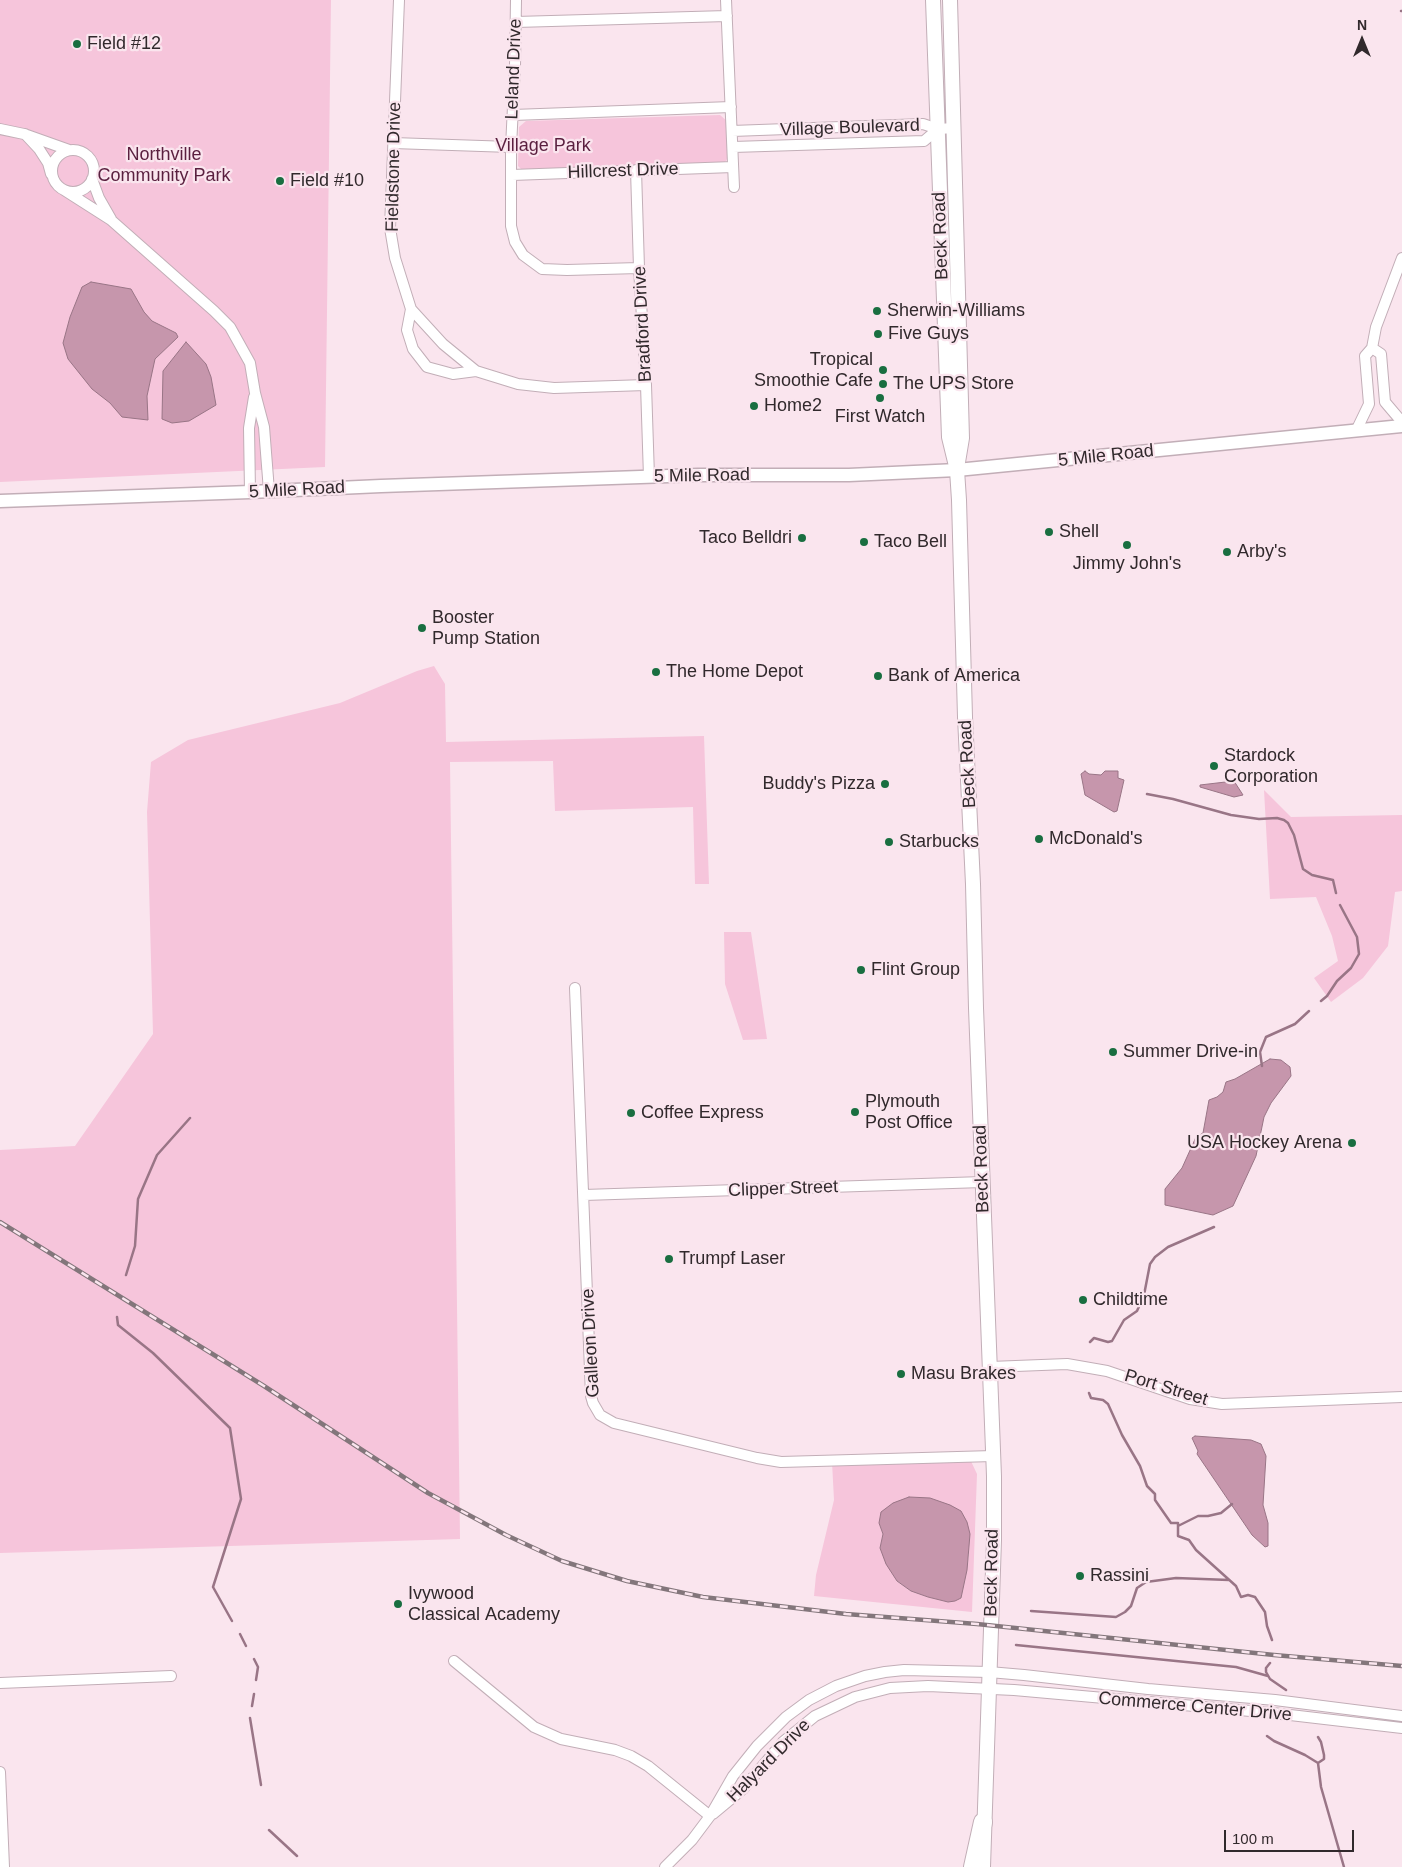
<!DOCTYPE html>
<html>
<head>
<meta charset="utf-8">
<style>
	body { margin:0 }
	#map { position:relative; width:1402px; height:1867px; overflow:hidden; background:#fae5ee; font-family:Helvetica,sans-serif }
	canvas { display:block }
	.north { position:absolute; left:1337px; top:15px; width:50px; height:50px; -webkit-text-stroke:4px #fae5ee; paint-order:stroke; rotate:0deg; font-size:14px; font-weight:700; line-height:20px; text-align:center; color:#31292c }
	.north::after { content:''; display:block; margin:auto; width:18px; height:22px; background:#31292c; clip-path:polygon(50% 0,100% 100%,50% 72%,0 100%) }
	.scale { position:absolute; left:1224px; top:1830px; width:130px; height:22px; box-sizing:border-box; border:2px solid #31292c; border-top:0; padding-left:6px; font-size:15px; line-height:18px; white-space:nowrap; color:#31292c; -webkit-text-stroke:4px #fae5ee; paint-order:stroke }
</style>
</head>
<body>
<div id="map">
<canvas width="1402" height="1867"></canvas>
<div class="north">N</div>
<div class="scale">100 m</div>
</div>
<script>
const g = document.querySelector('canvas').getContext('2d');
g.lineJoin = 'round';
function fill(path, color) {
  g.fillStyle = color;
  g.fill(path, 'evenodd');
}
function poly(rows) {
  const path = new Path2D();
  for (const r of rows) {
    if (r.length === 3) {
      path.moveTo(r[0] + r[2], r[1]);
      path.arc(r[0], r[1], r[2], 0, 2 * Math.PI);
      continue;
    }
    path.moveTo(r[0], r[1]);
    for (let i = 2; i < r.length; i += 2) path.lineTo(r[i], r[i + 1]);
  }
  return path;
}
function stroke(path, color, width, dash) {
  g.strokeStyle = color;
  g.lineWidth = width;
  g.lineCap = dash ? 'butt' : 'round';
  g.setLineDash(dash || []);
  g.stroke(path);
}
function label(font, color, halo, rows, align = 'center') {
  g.font = font + ' Helvetica,sans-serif';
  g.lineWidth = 4.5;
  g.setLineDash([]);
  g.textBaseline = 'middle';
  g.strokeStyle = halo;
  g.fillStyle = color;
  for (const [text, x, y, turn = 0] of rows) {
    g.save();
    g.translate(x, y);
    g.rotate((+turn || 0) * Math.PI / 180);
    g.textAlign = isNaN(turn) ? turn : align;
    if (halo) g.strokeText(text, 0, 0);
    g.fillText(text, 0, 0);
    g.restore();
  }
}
fill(poly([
	[0,0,331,0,325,467,0,482],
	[720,115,727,121,728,157,726,161,722,164,522,170,518,166,519,127,526,121],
	[434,666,445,684,446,742,704,736,709,884,695,884,693,807,555,811,553,761,450,762,460,1539,0,1553,0,1150,75,1146,153,1034,147,812,151,762,188,740,340,703,417,671],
	[1264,790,1291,817,1402,815,1402,891,1395,892,1388,946,1363,978,1331,1002,1314,978,1338,961,1332,936,1316,897,1270,899],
	[724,932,751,932,767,1039,743,1040,725,984],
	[969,1457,977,1474,972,1612,814,1596,816,1575,834,1500,832,1462],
	[879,1523,969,1554,961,1598,948,1602,928,1597,911,1591,897,1581,880,1548,883,1534]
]), '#f6c5db');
const water = poly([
	[91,282,131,289,144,312,152,321,176,333,178,337,155,359,147,396,148,420,122,417,110,403,92,389,68,359,63,343,70,317,82,287,91,282],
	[186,342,206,364,211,377,216,405,189,421,172,423,162,419,163,371,186,342],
	[1085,771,1089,774,1101,775,1105,771,1118,771,1118,778,1124,780,1117,811,1114,812,1085,795,1081,774,1085,771],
	[1234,781,1243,795,1234,797,1200,787,1200,785,1234,781],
	[1270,1059,1281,1060,1290,1067,1291,1076,1271,1103,1264,1117,1256,1156,1233,1206,1213,1215,1165,1205,1165,1189,1182,1168,1196,1137,1203,1133,1209,1100,1217,1097,1223,1092,1226,1082,1235,1079,1270,1059],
	[1195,1436,1251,1440,1261,1444,1266,1456,1263,1505,1268,1523,1268,1546,1265,1547,1252,1535,1197,1454,1198,1451,1192,1438,1195,1436],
	[909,1497,930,1498,950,1505,961,1511,967,1522,970,1534,967,1570,961,1598,955,1601,948,1602,928,1597,911,1591,897,1581,886,1564,880,1548,883,1534,879,1523,881,1512,893,1503,909,1497]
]);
fill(water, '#c696ac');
stroke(water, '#997586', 1);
stroke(poly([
	[1401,11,1402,11],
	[1147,794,1173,799,1231,815,1259,819,1277,818,1284,820,1288,823,1294,835,1303,869,1312,875,1333,880,1336,893],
	[1321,1001,1327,996,1337,981,1351,968,1359,954,1357,937,1340,905],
	[1262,1066,1260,1052,1266,1037,1295,1024,1309,1011],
	[126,1275,135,1246,138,1199,157,1155,190,1118],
	[117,1317,118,1325,153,1353,230,1428,241,1499,213,1587,232,1621],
	[1090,1342,1094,1338,1108,1342,1112,1341,1124,1320,1137,1311,1144,1295,1150,1264,1155,1257,1168,1247,1214,1227],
	[1089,1393,1091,1398,1103,1400,1108,1404,1122,1435,1140,1466,1147,1486,1155,1494,1155,1500,1171,1523,1178,1523,1178,1526],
	[1178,1526,1178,1536,1189,1540,1196,1550,1236,1586,1241,1597,1248,1595,1255,1597,1265,1612,1267,1626,1272,1640],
	[1178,1526,1198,1516,1208,1516,1221,1513,1232,1504],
	[1031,1611,1116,1617,1125,1612,1131,1606,1137,1588,1146,1582,1176,1578,1229,1580],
	[240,1634,246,1646],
	[1016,1645,1236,1667,1268,1676],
	[254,1659,258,1667,256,1680],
	[1270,1663,1266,1668,1266,1672,1270,1679,1286,1690],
	[252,1706,254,1694],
	[250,1718,261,1785],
	[1267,1736,1274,1741,1305,1755,1318,1763],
	[1318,1737,1321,1742,1324,1755,1324,1759,1318,1763],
	[1318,1763,1321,1787,1344,1867],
	[269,1830,297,1856]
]), '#997586', 2.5);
const minor = poly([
	[399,0,390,228,395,258,411,309,443,344,476,371,518,384,554,388,646,385],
	[516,0,515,66,511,147,511,226,515,242,523,255,542,269,567,270,639,268],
	[726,0,734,187],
	[516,22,727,16],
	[513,115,731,107],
	[0,129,24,134,69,150],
	[732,131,923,124,938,129,954,128],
	[25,134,39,149,48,163,51,174],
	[393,143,511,147],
	[733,147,924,141,938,129],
	[73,171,21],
	[636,170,639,268,646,385,649,477],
	[512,175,733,167],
	[92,179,99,198,111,219],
	[64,190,111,220,214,311,230,327,250,363,255,393,264,427,269,491],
	[411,309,407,330,413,349,427,367,453,374,476,371],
	[1372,348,1376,327,1402,258],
	[1356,431,1369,404,1365,356,1372,348,1381,354,1385,402,1402,422],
	[250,492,249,428,254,397],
	[575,988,591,1396,593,1403,600,1415,614,1423,757,1458,781,1462,993,1456],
	[584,1195,983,1182],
	[990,1367,1067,1364,1107,1371,1190,1399,1222,1404,1402,1397],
	[454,1661,534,1727,561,1739,615,1750,631,1756,648,1766,710,1816],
	[0,1683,171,1676],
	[0,1772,4,1867],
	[713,1814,743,1789,783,1742,815,1716,855,1697,890,1688,928,1686,1014,1690,1273,1713,1402,1728],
	[665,1867,692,1840,710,1816,733,1776,757,1746,786,1717,809,1700,836,1686,865,1676,885,1672,904,1670,989,1672,1024,1675,1148,1689,1275,1700,1402,1716]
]);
const tertiary = poly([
	[0,501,250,492,381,486,698,475,849,475,957,470,1402,426]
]);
const secondary = poly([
	[933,0,949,437,957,470,959,500,965,717,973,884,976,1008,994,1476,994,1540,983,1867],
	[950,0,962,438,958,462]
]);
const motorway = poly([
	[973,1867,983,1822]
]);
stroke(minor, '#c2aeb7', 12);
stroke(tertiary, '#c2aeb7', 15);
stroke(secondary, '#c2aeb7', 16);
stroke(motorway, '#c2aeb7', 20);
stroke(minor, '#fff', 10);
stroke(tertiary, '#fff', 12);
stroke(secondary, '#fff', 14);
stroke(motorway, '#fff', 18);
const rail = poly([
	[0,1222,264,1386,428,1493,506,1535,562,1561,627,1581,703,1597,846,1614,977,1624,1274,1655,1402,1666]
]);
stroke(rail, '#83767b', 4.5);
stroke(rail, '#fae5ee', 2.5, [8]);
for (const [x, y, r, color] of [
	[77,44,5,"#196e40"],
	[280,181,5,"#196e40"],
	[877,311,5,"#196e40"],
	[878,334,5,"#196e40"],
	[883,370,5,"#196e40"],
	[883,384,5,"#196e40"],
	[880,398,5,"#196e40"],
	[754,406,5,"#196e40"],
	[1049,532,5,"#196e40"],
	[802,538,5,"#196e40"],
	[864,542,5,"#196e40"],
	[1127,545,5,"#196e40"],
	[1227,552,5,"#196e40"],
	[422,628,5,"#196e40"],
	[656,672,5,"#196e40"],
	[878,676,5,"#196e40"],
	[1214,766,5,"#196e40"],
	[885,784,5,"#196e40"],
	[1039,839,5,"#196e40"],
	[889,842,5,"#196e40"],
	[861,970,5,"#196e40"],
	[1113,1052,5,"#196e40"],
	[855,1112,5,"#196e40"],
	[631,1113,5,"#196e40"],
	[1352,1143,5,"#196e40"],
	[669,1259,5,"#196e40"],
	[1083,1300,5,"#196e40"],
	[901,1374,5,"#196e40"],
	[1080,1576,5,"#196e40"],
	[398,1604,5,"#196e40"]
]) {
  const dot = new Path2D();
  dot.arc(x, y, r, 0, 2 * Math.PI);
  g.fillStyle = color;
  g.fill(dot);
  stroke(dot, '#fae5ee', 2);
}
label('18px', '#31292c', '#fae5ee', [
	["Field #12",87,44],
	["Field #10",290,181],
	["Sherwin-Williams",887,311],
	["Five Guys",888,334],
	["Tropical",873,360,"right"],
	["Smoothie Cafe",873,381,"right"],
	["The UPS Store",893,384],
	["Home2",764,406],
	["First Watch",880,417,"center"],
	["Shell",1059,532],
	["Taco Belldri",792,538,"right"],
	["Taco Bell",874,542],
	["Arby's",1237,552],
	["Jimmy John's",1127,564,"center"],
	["Booster",432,618],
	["Pump Station",432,639],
	["The Home Depot",666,672],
	["Bank of America",888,676],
	["Stardock",1224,756],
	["Corporation",1224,777],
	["Buddy's Pizza",875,784,"right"],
	["McDonald's",1049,839],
	["Starbucks",899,842],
	["Flint Group",871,970],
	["Summer Drive-in",1123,1052],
	["Plymouth",865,1102],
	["Post Office",865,1123],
	["Coffee Express",641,1113],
	["USA Hockey Arena",1342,1143,"right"],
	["Trumpf Laser",679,1259],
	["Childtime",1093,1300],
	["Masu Brakes",911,1374],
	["Rassini",1090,1576],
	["Ivywood",408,1594],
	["Classical Academy",408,1615]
], 'left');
label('18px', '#31292c', '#fae5ee', [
	["Leland Drive",514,69,-88],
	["Village Boulevard",850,128,-2],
	["Fieldstone Drive",394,167,-89],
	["Hillcrest Drive",623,171,-2],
	["Beck Road",941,236,-92],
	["Bradford Drive",643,324,-93],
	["5 Mile Road",1106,456,-6],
	["5 Mile Road",702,476,-1],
	["5 Mile Road",297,490,-3],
	["Beck Road",968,764,-93],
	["Beck Road",982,1169,-92],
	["Clipper Street",783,1189,-2],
	["Galleon Drive",591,1343,-93],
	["Port Street",1166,1388,17],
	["Beck Road",992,1573,-89],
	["Commerce Center Drive",1195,1707,5],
	["Halyard Drive",769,1761,-45]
]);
label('18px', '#5a1f3f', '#fae5ee', [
	["Village Park",543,146],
	["Northville",164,155],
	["Community Park",164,176]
]);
</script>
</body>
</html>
